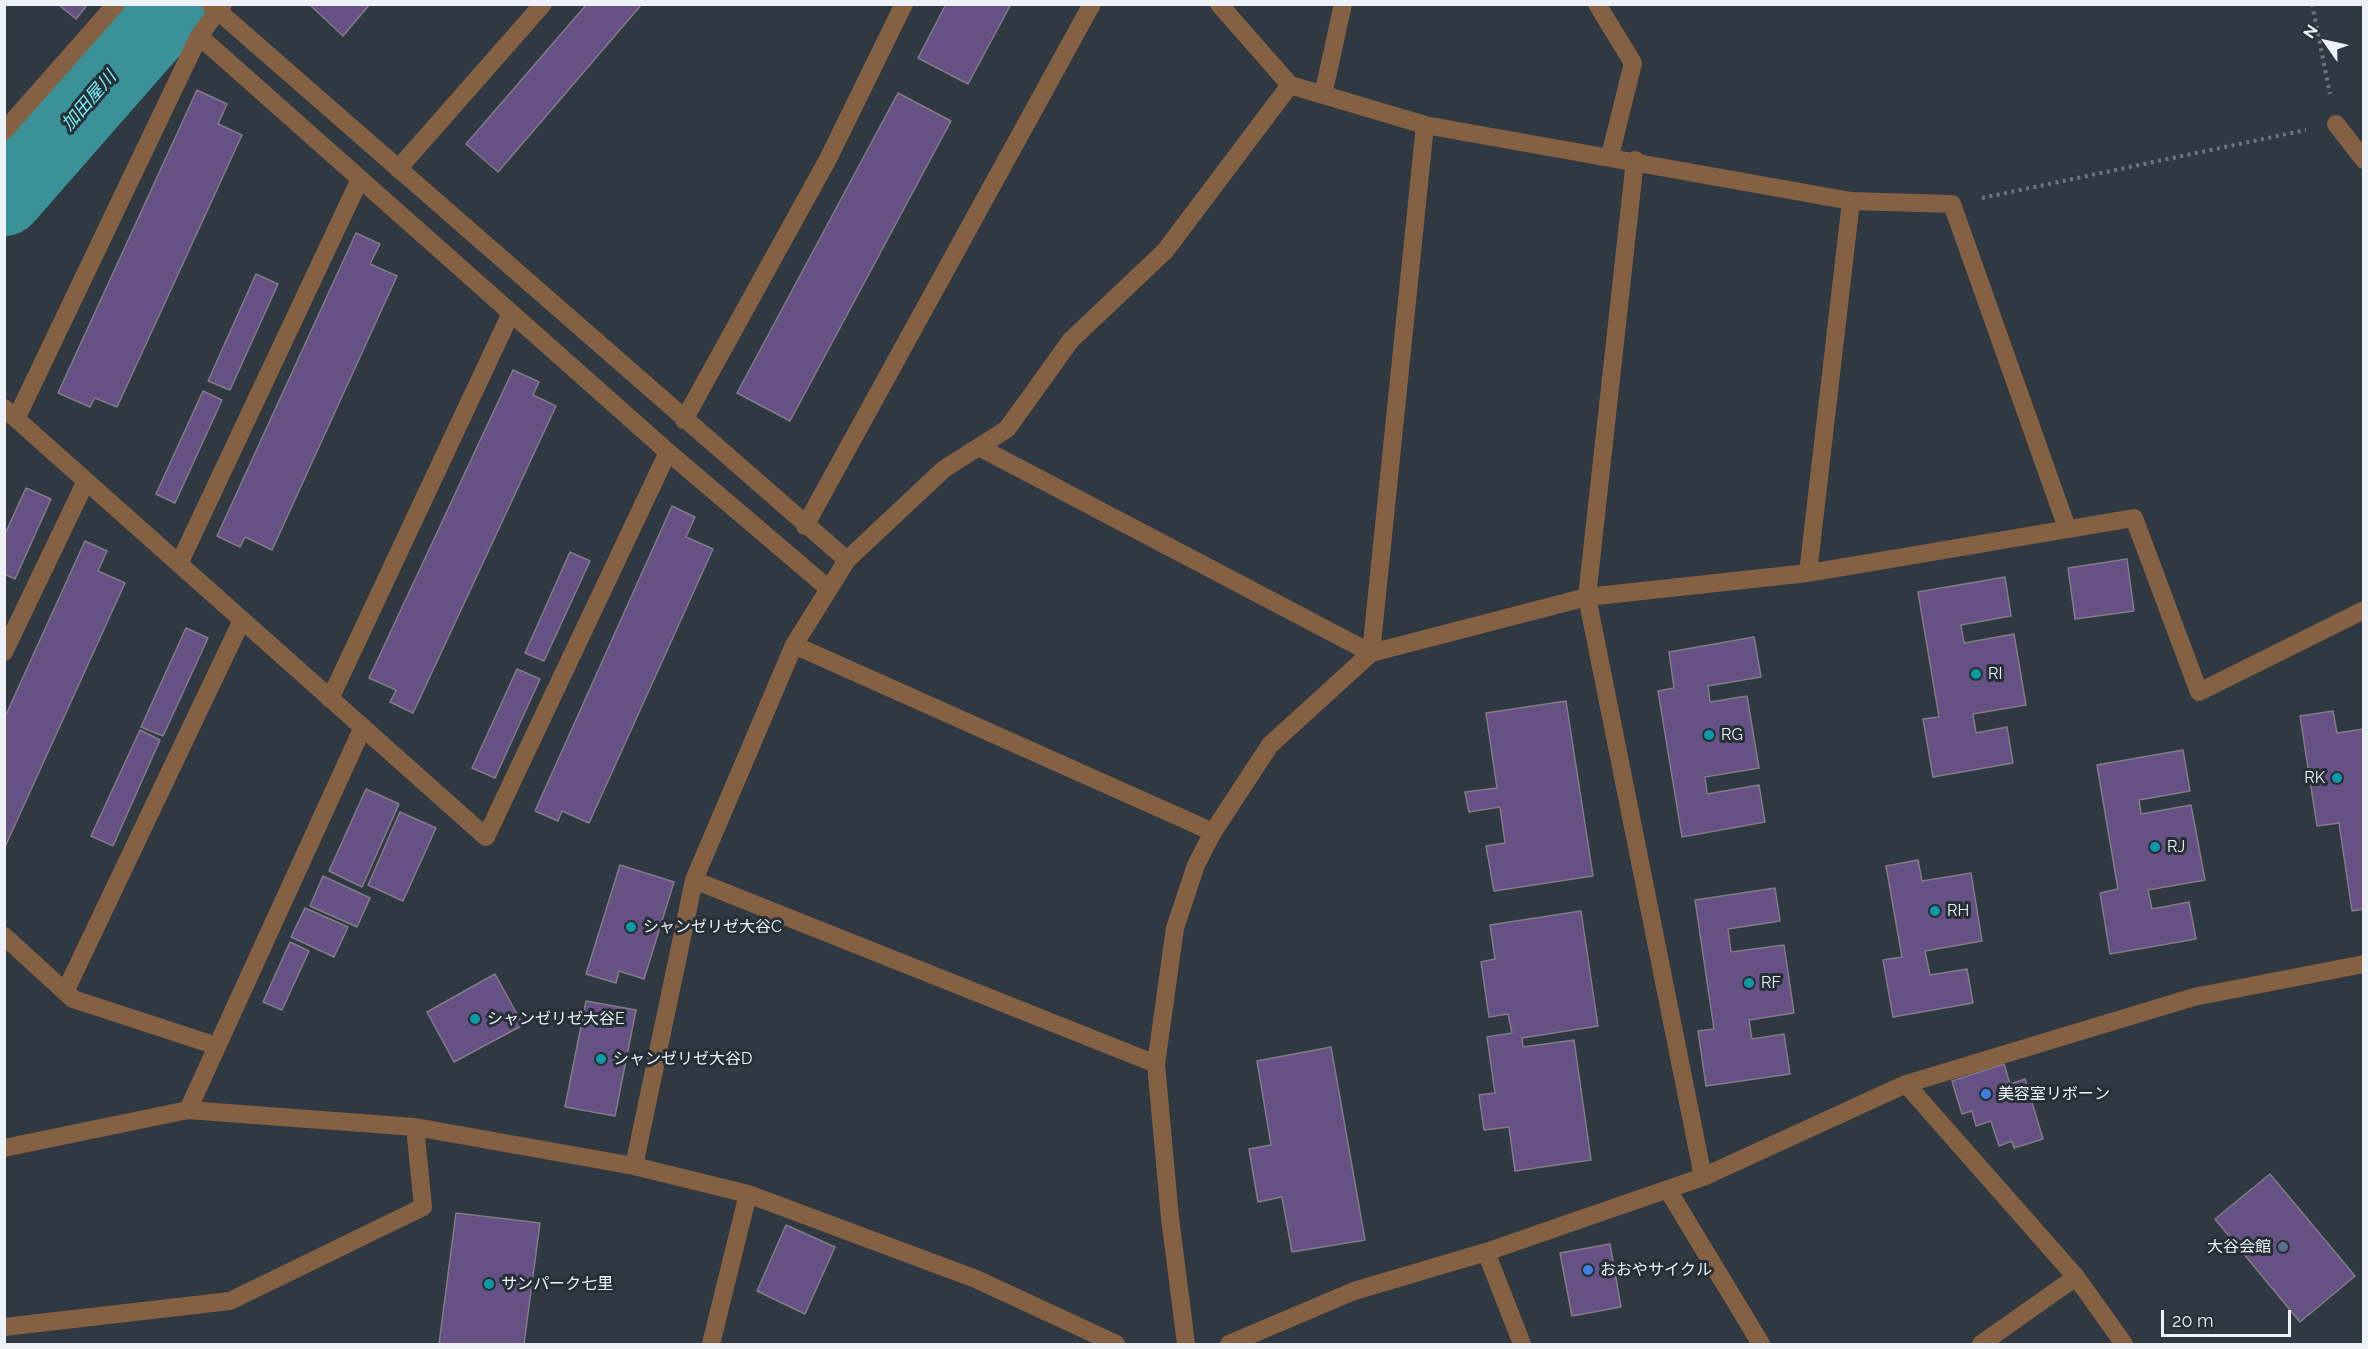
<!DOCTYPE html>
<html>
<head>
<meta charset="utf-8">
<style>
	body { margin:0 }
	#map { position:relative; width:2368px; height:1349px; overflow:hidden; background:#303841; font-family:Raleway,sans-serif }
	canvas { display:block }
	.frame { position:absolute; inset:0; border:6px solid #edf2f8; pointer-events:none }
	.north { position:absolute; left:2296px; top:12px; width:60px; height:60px; -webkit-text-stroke:4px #262e36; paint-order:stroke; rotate:304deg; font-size:16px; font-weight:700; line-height:24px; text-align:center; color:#edf2f8 }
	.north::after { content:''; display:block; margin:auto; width:21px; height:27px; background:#edf2f8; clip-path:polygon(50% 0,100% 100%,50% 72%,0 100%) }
	.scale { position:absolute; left:2161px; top:1310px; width:130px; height:27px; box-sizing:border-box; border:3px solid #edf2f8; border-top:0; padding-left:8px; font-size:18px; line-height:21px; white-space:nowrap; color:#edf2f8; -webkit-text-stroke:4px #262e36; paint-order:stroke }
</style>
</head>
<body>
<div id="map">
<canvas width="2368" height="1349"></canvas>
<div class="frame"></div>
<div class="north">N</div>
<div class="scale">20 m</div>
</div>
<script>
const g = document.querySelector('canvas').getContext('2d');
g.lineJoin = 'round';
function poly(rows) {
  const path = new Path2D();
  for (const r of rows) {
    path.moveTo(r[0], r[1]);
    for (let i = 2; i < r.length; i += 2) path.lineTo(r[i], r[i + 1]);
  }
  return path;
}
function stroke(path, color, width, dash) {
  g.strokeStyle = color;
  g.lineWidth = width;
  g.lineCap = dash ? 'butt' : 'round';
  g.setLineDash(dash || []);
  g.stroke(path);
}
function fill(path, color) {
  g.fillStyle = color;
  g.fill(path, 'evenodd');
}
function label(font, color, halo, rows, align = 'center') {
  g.font = font + ' Raleway,"Noto Sans JP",sans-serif';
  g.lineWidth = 6;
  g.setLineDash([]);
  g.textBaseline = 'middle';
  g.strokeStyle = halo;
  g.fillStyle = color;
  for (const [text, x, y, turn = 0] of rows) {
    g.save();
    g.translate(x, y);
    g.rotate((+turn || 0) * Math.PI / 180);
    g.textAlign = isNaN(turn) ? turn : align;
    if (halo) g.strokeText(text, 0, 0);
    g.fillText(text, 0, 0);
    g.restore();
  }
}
stroke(poly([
	[4,197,173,4]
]), '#3a9197', 78);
const building = poly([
	[62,4,88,4,76,19,60,6,62,4],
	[309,4,370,4,343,36,309,4],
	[587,4,642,4,498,172,466,144,587,4],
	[946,4,1011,4,968,84,918,58,946,4],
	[197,90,227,104,218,124,242,135,117,407,95,398,90,407,58,393,197,90],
	[898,93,951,121,790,421,737,393,898,93],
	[356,233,380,244,370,264,397,276,272,550,245,537,240,547,217,536,356,233],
	[256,274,278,284,230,390,208,381,256,274],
	[513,370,539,382,533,395,556,406,413,713,390,702,396,690,369,678,513,370],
	[203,391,222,400,175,503,156,494,203,391],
	[26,488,51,499,15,579,4,574,4,536,26,488],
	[672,506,695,517,686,537,713,549,589,823,562,811,558,821,535,811,672,506],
	[85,541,107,551,98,571,125,583,4,849,4,719,85,541],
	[570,552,590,561,544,661,525,653,570,552],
	[2127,559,2134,611,2075,619,2068,568,2127,559],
	[2005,577,2011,616,1961,625,1964,643,2014,634,2026,705,1973,714,1976,733,2007,727,2013,763,1933,777,1923,719,1939,717,1918,592,2005,577],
	[186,628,208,638,163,736,141,727,186,628],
	[1754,637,1761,677,1708,686,1710,702,1747,696,1759,768,1705,777,1707,794,1759,785,1765,822,1682,837,1658,691,1674,688,1669,652,1754,637],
	[517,669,540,679,495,778,472,768,517,669],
	[1566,701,1593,876,1494,891,1486,846,1505,843,1500,807,1469,812,1465,792,1497,788,1486,713,1566,701],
	[2333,711,2337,733,2364,729,2364,909,2352,911,2339,823,2317,826,2300,716,2333,711],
	[140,730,160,740,113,846,91,836,140,730],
	[2183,750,2190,791,2139,800,2141,814,2191,805,2205,880,2148,890,2152,909,2189,902,2196,939,2110,954,2100,893,2118,889,2097,765,2183,750],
	[366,789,399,804,362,887,329,871,366,789],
	[400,812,436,828,403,901,368,885,400,812],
	[1918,860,1922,881,1971,873,1982,941,1925,951,1930,975,1967,969,1973,1003,1893,1017,1883,960,1902,957,1886,866,1918,860],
	[620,865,674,882,644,979,619,971,616,983,586,974,620,865],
	[323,876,370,898,357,927,310,906,323,876],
	[1775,888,1780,921,1728,929,1731,952,1784,945,1794,1013,1749,1020,1752,1039,1784,1034,1790,1074,1706,1086,1698,1031,1714,1029,1695,900,1775,888],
	[305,908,348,927,334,957,291,937,305,908],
	[1581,911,1598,1026,1522,1038,1523,1047,1574,1040,1591,1160,1515,1171,1509,1127,1484,1130,1479,1095,1495,1093,1487,1037,1512,1033,1508,1014,1489,1017,1481,962,1495,959,1490,925,1581,911],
	[290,942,309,951,282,1010,263,1002,290,942],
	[495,974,523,1025,454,1062,427,1012,495,974],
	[586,1001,636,1010,615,1116,565,1107,586,1001],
	[1331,1047,1365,1240,1292,1252,1282,1197,1258,1202,1249,1149,1271,1145,1257,1061,1331,1047],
	[2004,1064,2010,1084,2025,1079,2043,1139,2014,1148,2012,1141,1999,1146,1991,1121,1976,1126,1972,1111,1962,1114,1952,1081,2004,1064],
	[2270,1174,2355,1276,2300,1322,2215,1219,2270,1174],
	[456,1213,540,1223,524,1344,439,1344,456,1213],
	[786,1225,835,1247,805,1314,757,1291,786,1225],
	[1610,1244,1621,1307,1572,1316,1560,1253,1610,1244]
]);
fill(building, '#665184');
stroke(building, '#817c88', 1.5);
stroke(poly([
	[2312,4,2330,94],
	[1982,198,2306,130]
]), '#6e757d', 4, [3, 4.5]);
stroke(poly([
	[210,4,847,560,794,645,1213,832],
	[1219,4,1290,85],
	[1597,4,1633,63,1610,156],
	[199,36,668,452,829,589],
	[1323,95,1343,4],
	[2336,124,2364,160],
	[1425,125,1851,201,1952,204,2067,528],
	[4,131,116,4],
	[1635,160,1587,597,1703,1177],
	[398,169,543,4],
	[4,408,486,837,668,452],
	[16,419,199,36,223,4],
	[684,420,828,159,904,4],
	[805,526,1092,4],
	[847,560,944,469,1007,429,1071,340,1165,251,1290,85,1425,125,1371,653,979,447],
	[179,564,360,179],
	[1808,573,1851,201],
	[4,652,86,481],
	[330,699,511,313],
	[694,880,1156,1064],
	[4,936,73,999,217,1046],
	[65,992,242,620],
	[1906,1084,2076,1277,2124,1344],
	[188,1110,363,727],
	[4,1148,188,1110,415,1127,634,1166,748,1194,976,1279,1116,1344],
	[634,1166,694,880,794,645],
	[1668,1190,1761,1344],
	[1486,1252,1522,1344],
	[4,1327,230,1301,423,1207,415,1127],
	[711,1344,748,1194],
	[1186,1344,1170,1218,1156,1064,1175,928,1196,865,1213,832,1270,745,1371,653,1587,597,1808,573,2134,518,2199,692,2364,610],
	[1229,1344,1354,1291,1486,1252,1703,1177,1906,1084,2194,997,2364,964],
	[1981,1344,2076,1277]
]), '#856143', 18);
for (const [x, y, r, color] of [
	[1976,674,6,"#0f9aa8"],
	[1709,735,6,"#0f9aa8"],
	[2337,778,6,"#0f9aa8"],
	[2155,847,6,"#0f9aa8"],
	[1935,911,6,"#0f9aa8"],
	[631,927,6,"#0f9aa8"],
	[1749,983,6,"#0f9aa8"],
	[475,1019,6,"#0f9aa8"],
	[601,1059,6,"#0f9aa8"],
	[1986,1094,6,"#3f7fe0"],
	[2283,1247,6,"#5c6f8a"],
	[1588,1270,6,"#3f7fe0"],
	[489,1284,6,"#0f9aa8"]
]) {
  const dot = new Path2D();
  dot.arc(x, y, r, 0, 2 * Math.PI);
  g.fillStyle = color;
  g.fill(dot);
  stroke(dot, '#262e36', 2);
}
label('16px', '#edf2f8', '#262e36', [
	["RI",1988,674],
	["RG",1721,735],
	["RK",2325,778,"right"],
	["RJ",2167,847],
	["RH",1947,911],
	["シャンゼリゼ大谷C",643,927],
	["RF",1761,983],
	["シャンゼリゼ大谷E",487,1019],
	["シャンゼリゼ大谷D",613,1059],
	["美容室リボーン",1998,1094],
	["大谷会館",2271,1247,"right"],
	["おおやサイクル",1600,1270],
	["サンパーク七里",501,1284]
], 'left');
label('italic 18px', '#72f1f8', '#262e36', [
	["加田屋川",89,101,-49]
]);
</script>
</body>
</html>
